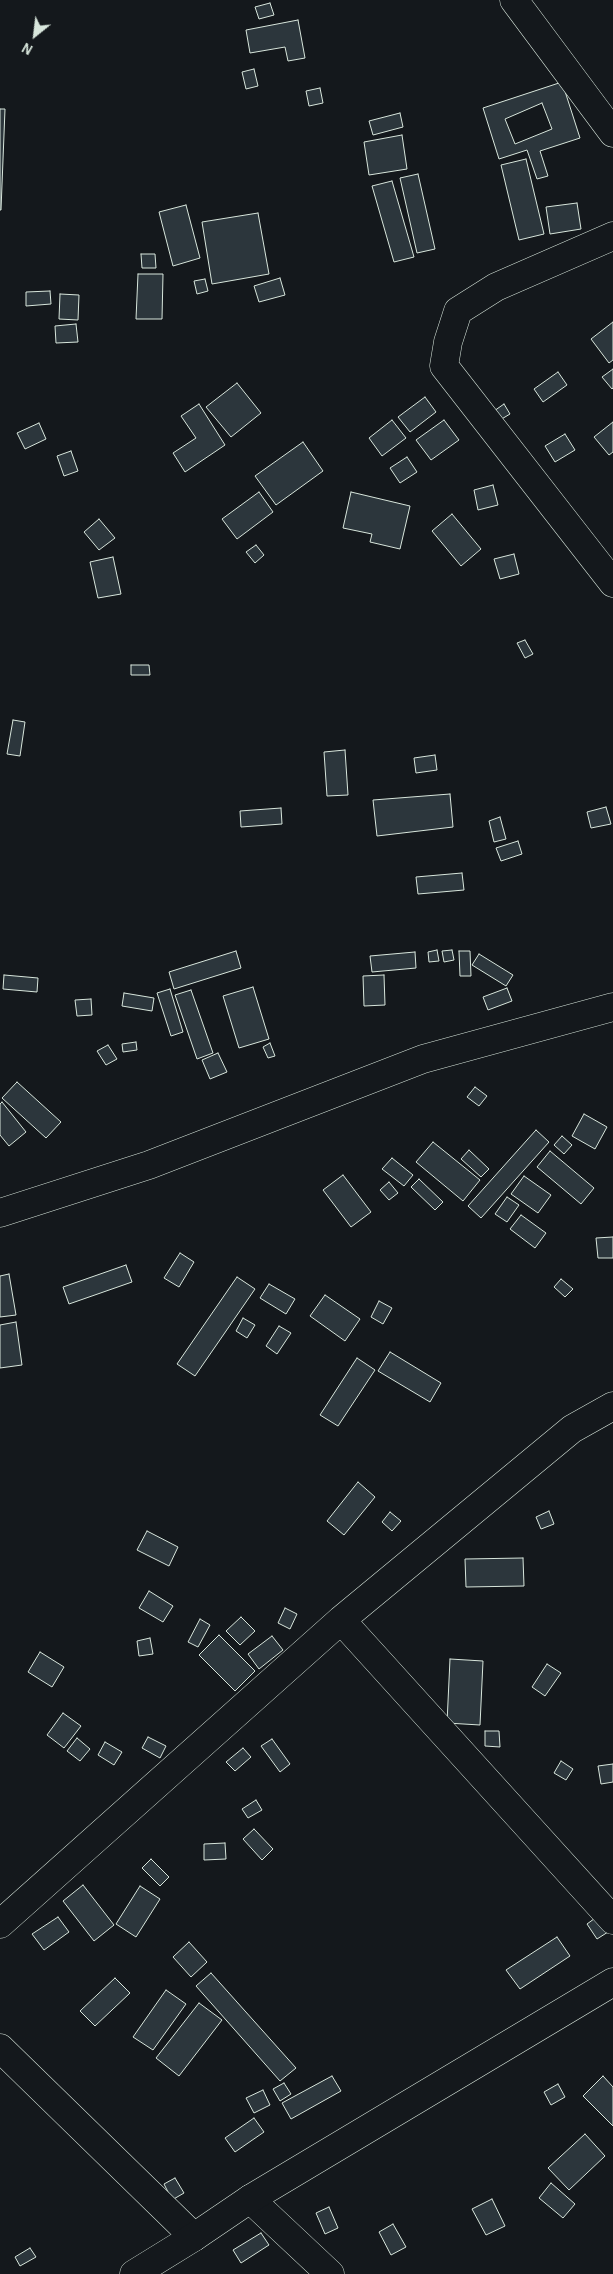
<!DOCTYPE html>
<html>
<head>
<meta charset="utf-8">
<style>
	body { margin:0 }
	#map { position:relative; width:613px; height:2274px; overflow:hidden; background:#14181c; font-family:"Alegreya Sans",sans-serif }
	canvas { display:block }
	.north { position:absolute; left:10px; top:10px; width:50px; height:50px; -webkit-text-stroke:4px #14181c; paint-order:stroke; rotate:209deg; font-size:14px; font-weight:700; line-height:20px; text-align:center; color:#d8e6dc }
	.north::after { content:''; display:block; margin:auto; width:18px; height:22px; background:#d8e6dc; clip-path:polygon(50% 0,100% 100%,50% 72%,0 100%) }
</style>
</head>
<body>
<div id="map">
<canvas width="613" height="2274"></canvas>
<div class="north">N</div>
</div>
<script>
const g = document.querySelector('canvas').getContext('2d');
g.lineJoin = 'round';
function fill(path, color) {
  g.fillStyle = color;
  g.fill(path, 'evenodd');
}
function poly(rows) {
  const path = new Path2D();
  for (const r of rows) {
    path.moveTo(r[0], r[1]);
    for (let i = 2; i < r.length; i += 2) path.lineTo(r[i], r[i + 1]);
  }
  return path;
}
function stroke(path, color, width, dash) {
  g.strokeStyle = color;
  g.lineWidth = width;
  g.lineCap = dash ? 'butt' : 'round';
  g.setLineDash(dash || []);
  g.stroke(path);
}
const building = poly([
	[270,3,274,15,259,19,255,7,270,3],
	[298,20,305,58,288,61,285,47,250,53,246,30,298,20],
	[254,69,258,86,246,89,242,72,254,69],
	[562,82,580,138,540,151,548,176,537,179,527,150,499,159,483,108,562,82],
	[542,103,552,129,515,144,505,119,542,103],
	[320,88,323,103,309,106,306,91,320,88],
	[0,109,5,109,1,210,0,210,0,109],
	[400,113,403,127,373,135,369,121,400,113],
	[402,135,407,169,369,175,364,142,402,135],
	[526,159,544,234,519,240,501,165,526,159],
	[418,174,435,249,417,253,400,178,418,174],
	[392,181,414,257,394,262,372,186,392,181],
	[577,203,581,229,550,234,546,207,577,203],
	[186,205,200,258,173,266,159,212,186,205],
	[258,213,269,274,212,284,202,222,258,213],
	[141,254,155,254,156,268,142,268,141,254],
	[138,274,163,274,162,319,136,319,138,274],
	[280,278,285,295,259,302,254,286,280,278],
	[205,279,208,291,197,294,194,281,205,279],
	[50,291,51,304,26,306,26,292,50,291],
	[60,294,79,295,78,320,59,319,60,294],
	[613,322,613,360,609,363,591,339,613,322],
	[76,324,78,342,56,343,55,326,76,324],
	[613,369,613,388,612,389,602,377,613,369],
	[558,372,567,385,543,402,534,389,558,372],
	[237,383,261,413,231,437,206,407,237,383],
	[425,397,436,412,410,432,398,417,425,397],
	[199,404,225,445,185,472,173,453,196,438,181,416,199,404],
	[504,404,510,414,500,420,494,411,504,404],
	[392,420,406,438,382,456,369,438,392,420],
	[444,420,459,440,431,460,416,440,444,420],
	[613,422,613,452,609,455,594,437,613,422],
	[39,423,46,439,25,449,17,433,39,423],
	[565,434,575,450,555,462,545,446,565,434],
	[303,442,323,471,276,505,255,476,303,442],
	[71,451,78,471,64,476,57,456,71,451],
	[407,457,417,472,400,483,390,468,407,457],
	[493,485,498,505,478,510,474,490,493,485],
	[259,492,273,512,237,539,222,519,259,492],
	[351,492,410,506,400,549,370,542,372,534,343,528,351,492],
	[452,514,481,549,461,566,432,531,452,514],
	[99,519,115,538,99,550,84,532,99,519],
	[256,545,264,555,255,563,246,552,256,545],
	[514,554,519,574,500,579,494,559,514,554],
	[113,557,121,594,98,598,90,562,113,557],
	[525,640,533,654,525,658,517,643,525,640],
	[131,665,149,665,150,675,131,675,131,665],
	[13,720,25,722,20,756,7,754,13,720],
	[345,750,348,795,327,796,324,752,345,750],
	[435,755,437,770,416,773,414,758,435,755],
	[450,794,453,827,377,836,373,800,450,794],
	[606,807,611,824,591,828,587,812,606,807],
	[281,808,282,824,241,827,240,811,281,808],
	[500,817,506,839,494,842,489,821,500,817],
	[518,841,522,854,501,861,496,848,518,841],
	[462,873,464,890,418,894,416,877,462,873],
	[437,950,439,961,429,962,428,952,437,950],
	[452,950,454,960,444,962,442,951,452,950],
	[236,951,241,968,174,989,169,972,236,951],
	[459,951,470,951,471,976,460,976,459,951],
	[415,952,416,968,372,972,370,956,415,952],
	[479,954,513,975,506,986,472,965,479,954],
	[4,975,38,978,37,992,3,989,4,975],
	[384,975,385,1005,364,1006,363,976,384,975],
	[253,987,269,1039,239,1048,223,996,253,987],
	[507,988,512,1001,488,1010,483,997,507,988],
	[170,989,183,1032,171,1036,157,993,170,989],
	[191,990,213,1053,197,1059,175,995,191,990],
	[124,993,154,998,152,1011,122,1006,124,993],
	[91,999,92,1015,77,1016,75,1000,91,999],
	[136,1042,137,1050,123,1052,122,1044,136,1042],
	[270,1043,275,1056,268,1058,263,1047,270,1043],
	[108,1045,117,1059,106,1065,97,1051,108,1045],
	[218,1053,227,1072,210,1079,202,1060,218,1053],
	[17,1082,61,1122,46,1138,2,1098,17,1082],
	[475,1087,487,1096,479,1106,467,1097,475,1087],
	[2,1102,26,1132,9,1146,0,1135,0,1104,2,1102],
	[584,1114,607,1127,595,1149,572,1136,584,1114],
	[536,1130,549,1142,481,1218,468,1206,536,1130],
	[562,1136,572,1145,564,1154,554,1145,562,1136],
	[433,1142,480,1180,463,1201,416,1162,433,1142],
	[469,1150,489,1169,481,1177,461,1159,469,1150],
	[550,1151,594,1188,581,1204,537,1167,550,1151],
	[392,1158,413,1175,404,1186,382,1169,392,1158],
	[343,1175,371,1212,351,1227,323,1190,343,1175],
	[524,1176,551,1195,538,1213,511,1194,524,1176],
	[419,1179,443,1202,435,1210,411,1187,419,1179],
	[389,1182,398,1193,389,1200,380,1190,389,1182],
	[507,1197,519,1205,507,1222,495,1214,507,1197],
	[521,1215,546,1233,535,1248,510,1229,521,1215],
	[613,1237,613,1258,598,1258,596,1238,613,1237],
	[180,1253,194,1262,179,1287,164,1278,180,1253],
	[126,1265,132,1282,69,1304,63,1287,126,1265],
	[9,1274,16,1315,0,1317,0,1276,9,1274],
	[237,1277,255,1289,195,1376,177,1364,237,1277],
	[561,1279,573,1289,565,1297,554,1287,561,1279],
	[269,1284,295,1299,286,1314,260,1298,269,1284],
	[325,1295,360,1319,345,1341,310,1316,325,1295],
	[379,1301,392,1308,383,1324,371,1317,379,1301],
	[243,1318,255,1325,247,1338,236,1331,243,1318],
	[16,1322,22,1365,0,1368,0,1325,16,1322],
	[279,1326,291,1333,277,1354,266,1346,279,1326],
	[390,1352,441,1383,430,1402,378,1371,390,1352],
	[357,1358,375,1370,338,1426,320,1415,357,1358],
	[358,1482,375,1497,344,1535,327,1521,358,1482],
	[549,1511,554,1524,541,1529,536,1517,549,1511],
	[390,1512,401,1521,392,1531,382,1522,390,1512],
	[147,1531,178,1547,169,1566,137,1550,147,1531],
	[523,1558,524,1586,466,1587,465,1559,523,1558],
	[149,1591,173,1606,163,1622,139,1608,149,1591],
	[285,1608,297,1614,290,1629,278,1623,285,1608],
	[241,1617,255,1631,240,1645,226,1631,241,1617],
	[200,1619,210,1625,198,1647,188,1642,200,1619],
	[219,1635,255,1671,235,1691,199,1655,219,1635],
	[272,1636,283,1650,259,1669,248,1654,272,1636],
	[150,1638,153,1654,139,1656,137,1641,150,1638],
	[40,1652,64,1667,52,1687,28,1672,40,1652],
	[450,1659,483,1661,480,1725,447,1723,450,1659],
	[547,1664,561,1673,545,1696,532,1687,547,1664],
	[63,1713,81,1726,64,1748,47,1735,63,1713],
	[485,1731,499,1731,500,1747,485,1746,485,1731],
	[148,1737,166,1746,160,1758,142,1748,148,1737],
	[77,1738,90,1749,80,1761,67,1751,77,1738],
	[272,1739,290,1764,280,1772,261,1746,272,1739],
	[105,1742,122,1752,114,1765,98,1755,105,1742],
	[243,1748,251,1757,235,1771,226,1762,243,1748],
	[561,1761,573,1769,566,1780,554,1773,561,1761],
	[613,1764,613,1782,601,1784,598,1766,613,1764],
	[256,1800,262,1810,248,1818,242,1809,256,1800],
	[254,1829,273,1849,262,1860,243,1839,254,1829],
	[225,1843,226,1859,204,1860,204,1844,225,1843],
	[151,1859,169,1877,160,1886,142,1868,151,1859],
	[83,1885,114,1925,94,1941,63,1901,83,1885],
	[140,1886,160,1899,136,1937,116,1924,140,1886],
	[598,1916,608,1932,597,1939,587,1924,598,1916],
	[58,1917,69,1932,44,1950,32,1934,58,1917],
	[557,1937,570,1956,520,1989,506,1970,557,1937],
	[189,1942,207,1962,191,1977,173,1957,189,1942],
	[211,1973,296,2068,280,2081,196,1986,211,1973],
	[115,1978,130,1993,95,2026,80,2011,115,1978],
	[166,1990,186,2004,153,2050,133,2037,166,1990],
	[199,2003,222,2020,179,2076,156,2058,199,2003],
	[332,2076,341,2091,291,2119,282,2103,332,2076],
	[603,2076,613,2087,613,2126,583,2096,603,2076],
	[284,2083,291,2094,280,2101,273,2089,284,2083],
	[558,2084,565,2097,551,2105,544,2092,558,2084],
	[263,2090,270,2105,254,2113,246,2098,263,2090],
	[254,2118,264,2132,235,2152,225,2138,254,2118],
	[585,2134,605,2156,569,2190,548,2168,585,2134],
	[175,2178,184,2193,172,2200,164,2184,175,2178],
	[551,2183,575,2204,563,2218,539,2198,551,2183],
	[492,2199,505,2226,486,2235,472,2209,492,2199],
	[329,2207,338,2228,325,2234,316,2213,329,2207],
	[393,2224,406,2247,391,2255,379,2232,393,2224],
	[261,2233,269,2245,241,2263,233,2250,261,2233],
	[30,2248,36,2257,20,2266,15,2257,30,2248]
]);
fill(building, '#2c363c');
stroke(building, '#d8e6dc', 1);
const minor = poly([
	[514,0,613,133],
	[613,236,496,287,458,311,448,342,444,366,613,583],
	[0,1213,149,1165,423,1059,613,1007],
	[341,1620,613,1920],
	[0,1924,341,1620,572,1429,613,1406],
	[0,2048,194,2237],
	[250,2199,330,2274]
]);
const major = poly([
	[134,2274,194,2237,250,2199,613,1982]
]);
stroke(minor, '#d8e6dc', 29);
stroke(major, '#d8e6dc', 29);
stroke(minor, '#14181c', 28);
stroke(major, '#14181c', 28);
</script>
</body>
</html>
